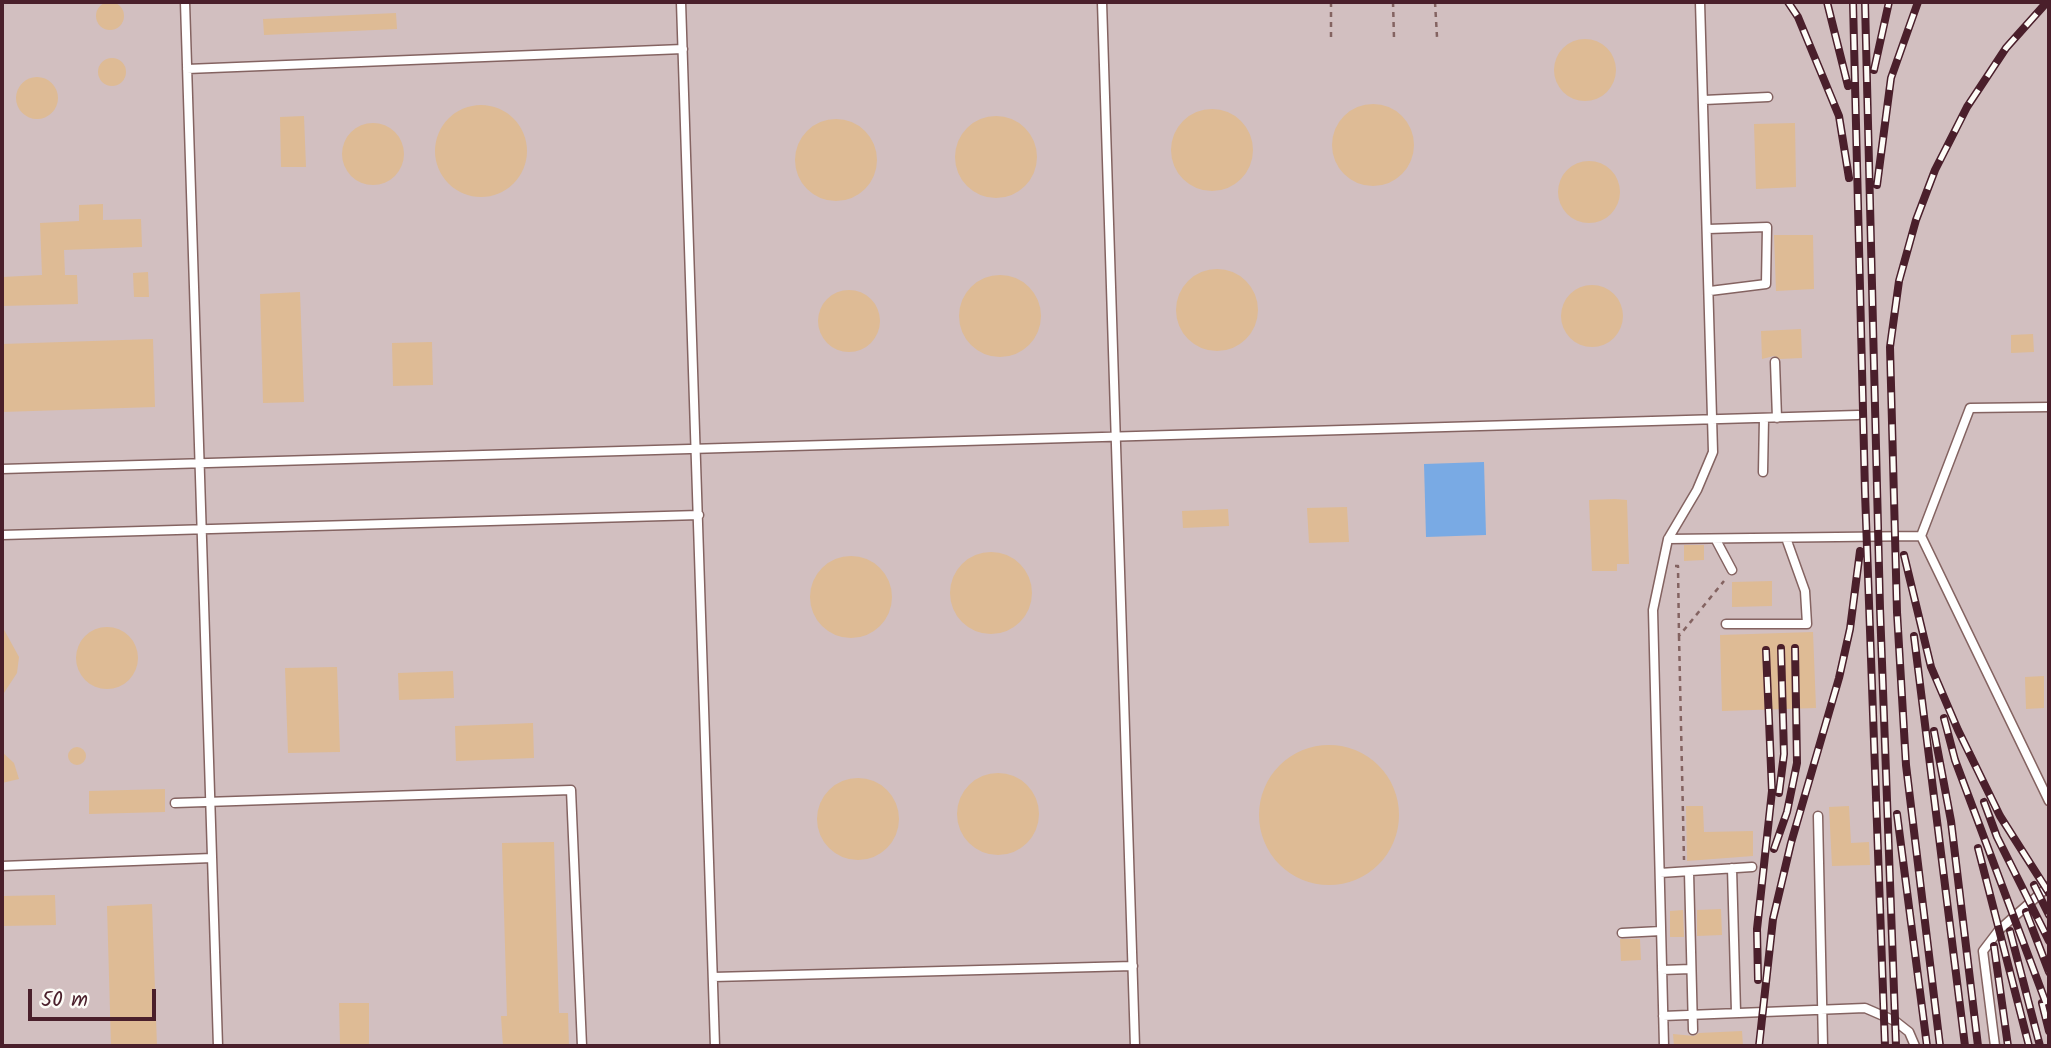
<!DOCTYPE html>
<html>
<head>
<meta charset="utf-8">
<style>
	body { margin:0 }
	#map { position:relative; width:2051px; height:1048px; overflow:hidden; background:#f0e2c6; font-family:Kalam,sans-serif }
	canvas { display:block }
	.frame { position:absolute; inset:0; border:4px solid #4a1f2b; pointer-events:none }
	.scale { position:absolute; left:28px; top:989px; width:128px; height:32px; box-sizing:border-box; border:4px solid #4a1f2b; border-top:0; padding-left:9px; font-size:21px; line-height:24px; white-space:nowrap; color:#4a1f2b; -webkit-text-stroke:5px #fdfcf7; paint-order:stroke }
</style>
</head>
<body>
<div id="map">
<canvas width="2051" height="1048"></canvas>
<div class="frame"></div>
<div class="scale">50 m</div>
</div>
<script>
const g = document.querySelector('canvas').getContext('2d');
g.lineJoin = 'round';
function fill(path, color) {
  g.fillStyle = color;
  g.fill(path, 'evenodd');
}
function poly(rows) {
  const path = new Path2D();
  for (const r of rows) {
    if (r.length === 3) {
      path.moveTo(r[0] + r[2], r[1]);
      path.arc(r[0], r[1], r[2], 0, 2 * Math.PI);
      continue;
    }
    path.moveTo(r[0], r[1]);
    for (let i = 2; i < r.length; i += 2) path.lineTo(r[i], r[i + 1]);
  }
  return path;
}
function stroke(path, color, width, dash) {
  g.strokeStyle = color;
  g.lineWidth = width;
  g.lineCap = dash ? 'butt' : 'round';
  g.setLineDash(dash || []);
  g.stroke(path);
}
fill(poly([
	[2,2,2049,2,2049,1046,2,1046]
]), '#d2bfc0');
fill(poly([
	[1484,462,1486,535,1426,537,1424,464]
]), '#79aae4');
fill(poly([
	[110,16,14],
	[396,13,397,29,264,35,263,19],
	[1585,70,31],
	[112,72,14],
	[37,98,21],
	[1373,145,41],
	[481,151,46],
	[1212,150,41],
	[996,157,41],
	[304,116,306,167,281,167,280,117],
	[836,160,41],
	[1795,123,1796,187,1756,189,1754,124],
	[373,154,31],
	[1589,192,31],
	[103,204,103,220,141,219,142,247,64,250,65,275,77,275,78,304,2,306,2,277,42,275,40,223,79,221,79,205],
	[1774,235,1813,235,1814,289,1776,291],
	[1217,310,41],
	[148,272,149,297,134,297,133,273],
	[1000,316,41],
	[1592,316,31],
	[849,321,31],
	[300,292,304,402,263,403,260,294],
	[1801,329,1802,358,1780,359,1774,356,1762,359,1761,331],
	[2033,334,2034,352,2011,353,2011,335],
	[153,339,155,407,2,412,2,344],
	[432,342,433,385,393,386,392,343],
	[1615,499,1627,500,1629,564,1617,564,1617,571,1592,571,1589,500],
	[1347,507,1349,542,1309,543,1307,508],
	[1228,509,1229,526,1183,528,1182,511],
	[1684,545,1704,545,1704,560,1684,561],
	[991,593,41],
	[851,597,41],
	[1772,581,1772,606,1732,607,1732,582],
	[2,626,19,657,17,673,2,696],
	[107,658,31],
	[1813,632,1816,708,1722,711,1720,635],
	[337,667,340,752,288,753,285,668],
	[453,671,454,698,399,700,398,673],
	[2044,676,2044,708,2026,709,2025,677],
	[533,723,534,758,456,761,455,726],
	[1329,815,70],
	[77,756,9],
	[2,752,14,763,19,779,2,783],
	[998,814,41],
	[858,819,41],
	[165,789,165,812,89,814,89,791],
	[1686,806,1703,806,1704,832,1753,831,1753,856,1687,861],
	[1849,806,1851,843,1869,842,1870,865,1832,866,1829,807],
	[554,842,559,1013,568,1013,569,1046,503,1046,501,1016,507,1016,502,843],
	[55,895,56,925,2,926,2,896],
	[152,904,157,1046,111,1046,107,906],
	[1721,909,1722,935,1697,936,1697,910],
	[1683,910,1684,937,1670,937,1670,911],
	[1620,939,1640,939,1641,960,1621,961],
	[339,1003,369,1003,369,1046,340,1046],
	[1742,1031,1743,1046,1674,1046,1673,1034,1694,1036,1699,1033]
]), '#debb95');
const lane = poly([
	[185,2,218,1046],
	[681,2,715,1046],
	[1102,2,1135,1046],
	[187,69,683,49],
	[1704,100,1768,97],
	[1708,229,1767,227,1766,284,1710,291],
	[1775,362,1777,418],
	[2,469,1858,415],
	[1763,472,1764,418],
	[2,535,699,515],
	[1921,536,1970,408,2049,407],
	[1668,539,1921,536,2049,801],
	[1716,540,1732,570],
	[1726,624,1807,624,1805,591,1786,538],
	[175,803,571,790,582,1046],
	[1818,816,1823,1046],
	[2,866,212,858],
	[1732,868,1736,1012],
	[1689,872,1693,1030],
	[1660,873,1752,867],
	[1622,933,1661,931],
	[1662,970,1691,969],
	[713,977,1133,966],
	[1663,1016,1865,1008,1895,1021,1909,1032,1915,1046],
	[1664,1046,1653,610,1668,539,1697,490,1713,452,1700,2],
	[1995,1046,1983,951,1999,930,2049,886]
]);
stroke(lane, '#846361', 11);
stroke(poly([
	[1331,2,1331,41],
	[1393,2,1394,38],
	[1435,2,1437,37],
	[1675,566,1678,566,1679,636,1724,581],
	[1679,636,1684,860]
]), '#846361', 2.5, [5, 5]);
stroke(lane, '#fff', 8);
const rail = poly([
	[1788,2,1798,17,1839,116,1849,178],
	[1827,2,1848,86],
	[1853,2,1865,492,1885,1046],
	[1865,2,1880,608,1896,1046],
	[1874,70,1889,2],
	[1877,185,1891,78,1918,2],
	[1904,555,1931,667,1958,730,2000,816,2049,893],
	[1914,636,1965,1046],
	[1944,718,1955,760,2049,1011],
	[1934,731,1951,821,1978,1046],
	[1779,793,1784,754,1781,648],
	[1984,802,1997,837,2049,941],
	[1897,814,1927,1046],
	[1978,848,2029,1046],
	[1774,849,1787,812,1797,763,1795,648],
	[2034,885,2049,915],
	[2026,912,2049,972],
	[2010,931,2040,1046],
	[1994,946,2008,1046],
	[1758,980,1757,929,1772,791,1766,650],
	[2042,1003,2049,1031],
	[1759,1046,1773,919,1791,843,1839,678,1850,629,1860,551],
	[1940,1046,1906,765,1897,612,1890,347,1899,281,1916,220,1935,170,1967,107,2006,48,2047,2]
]);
stroke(rail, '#4a1f2b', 8);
stroke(rail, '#fdfcf7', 5, [16]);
</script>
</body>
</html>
